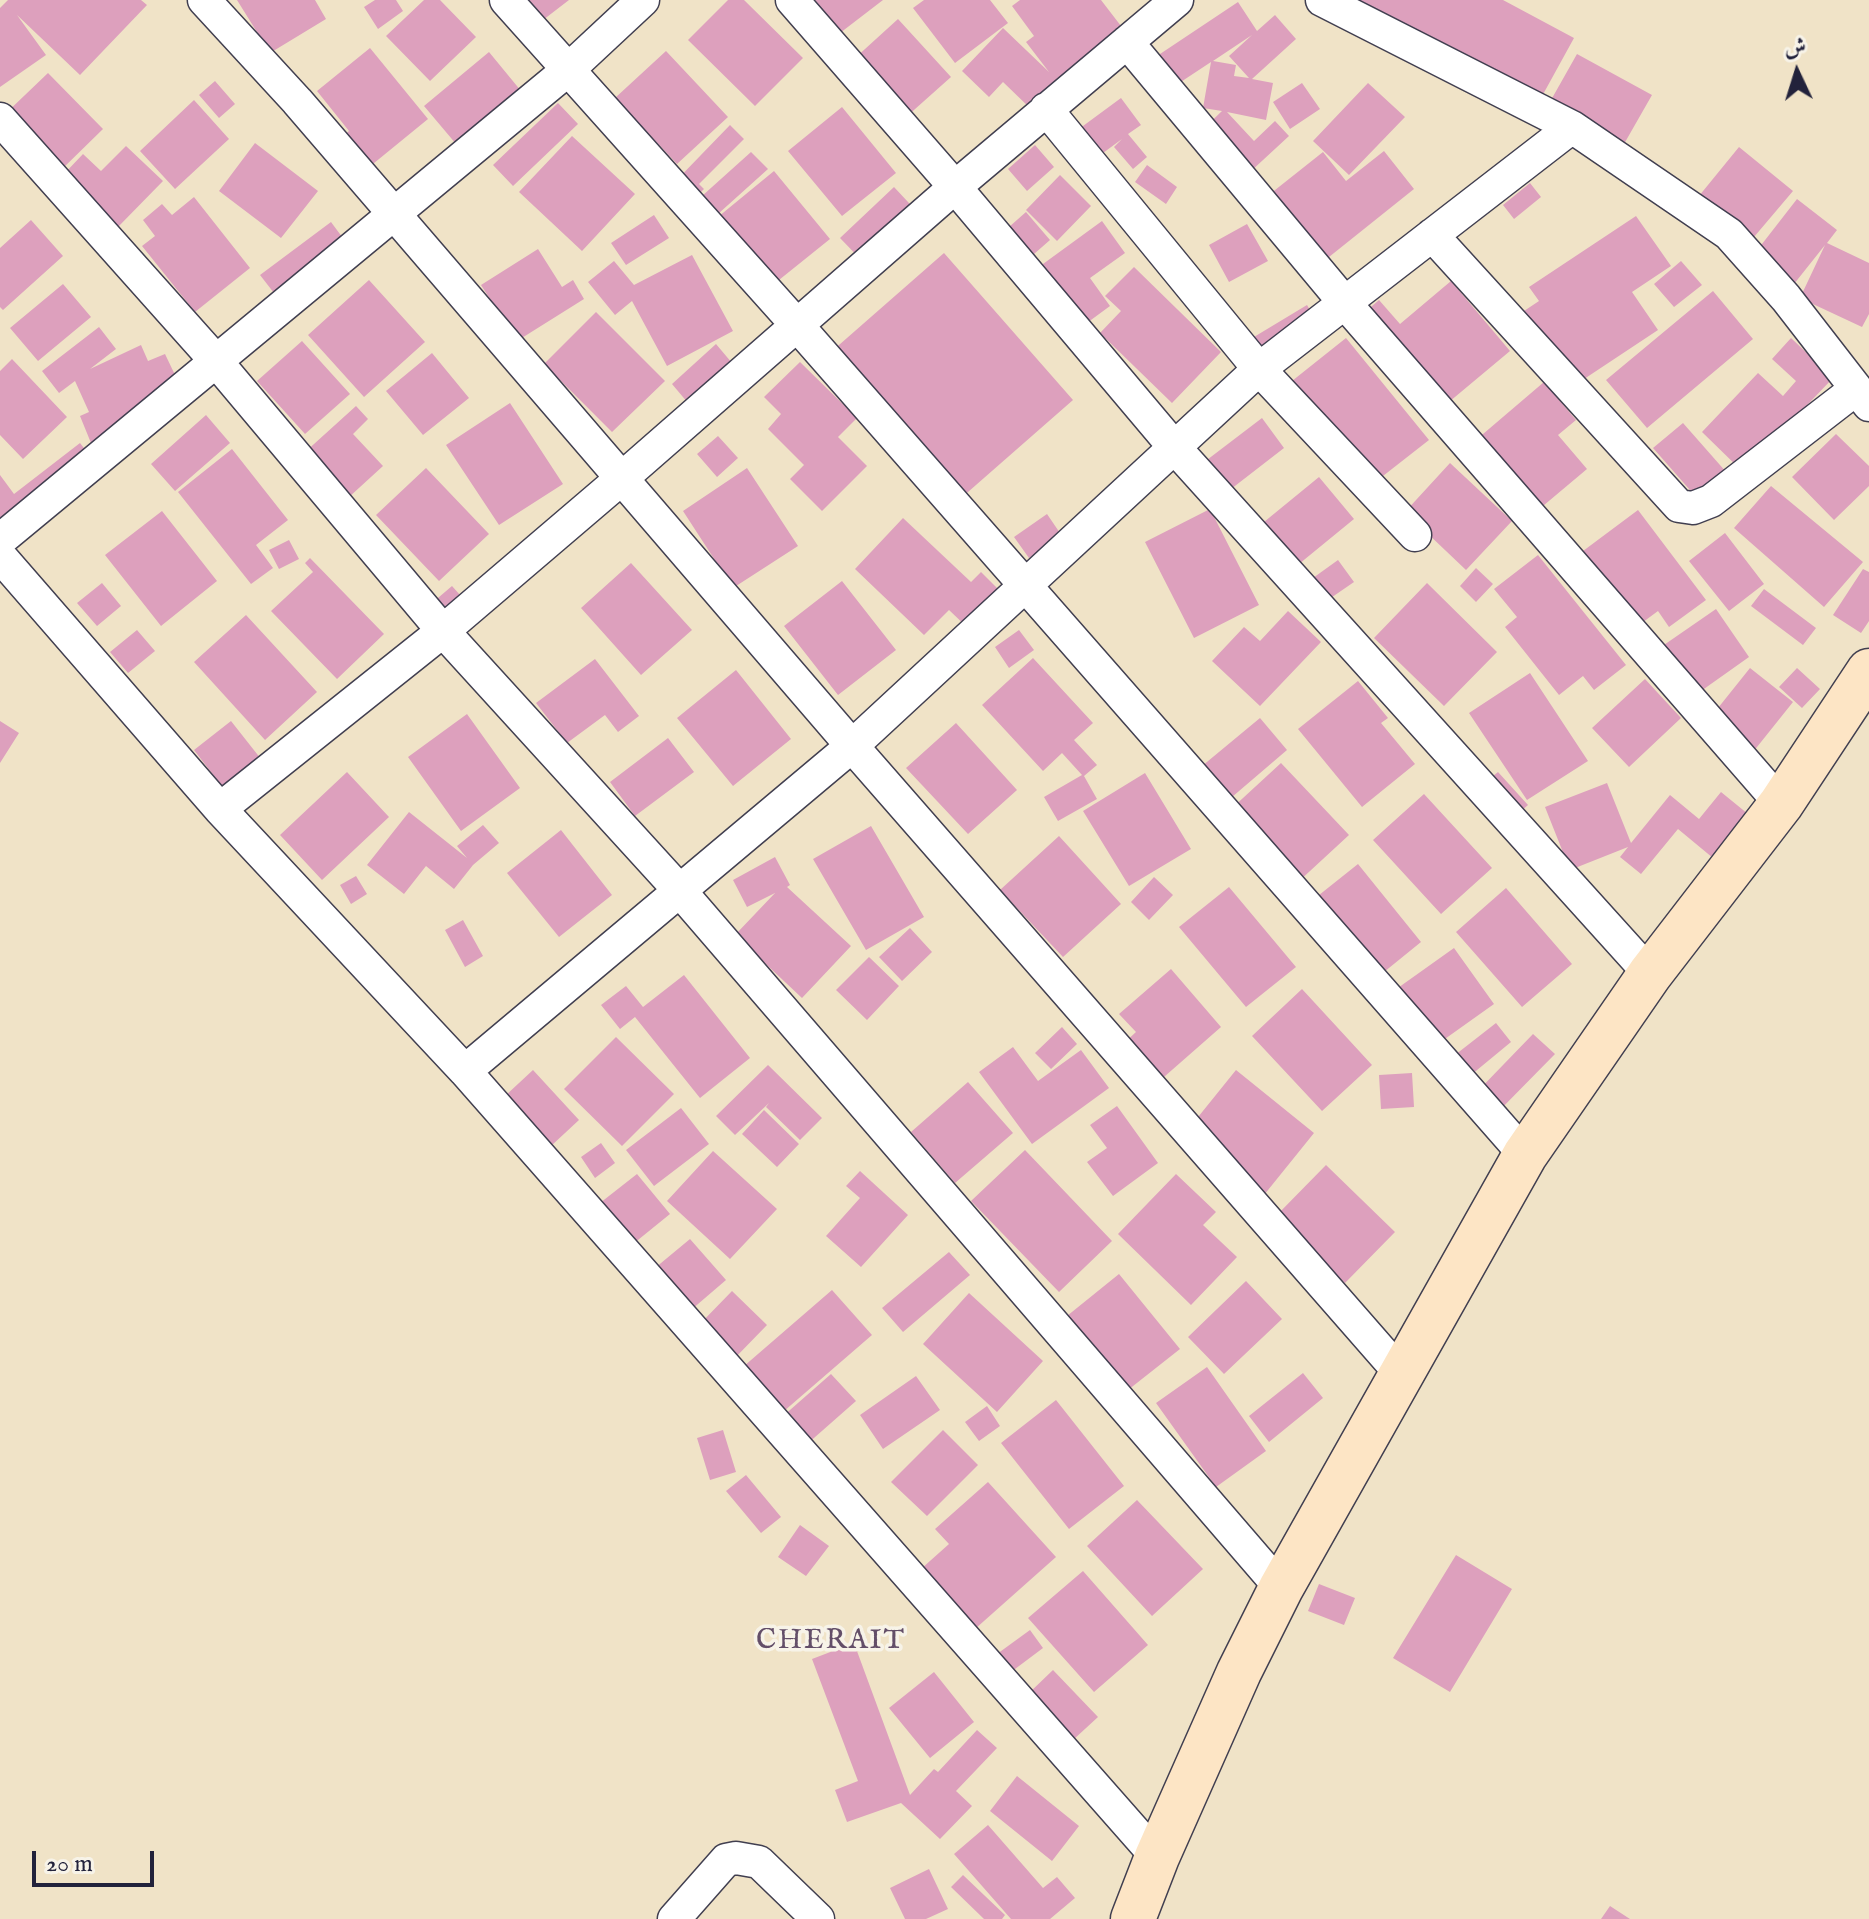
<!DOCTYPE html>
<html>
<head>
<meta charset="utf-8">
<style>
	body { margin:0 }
	#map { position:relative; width:1869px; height:1919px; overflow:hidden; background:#f0e3c7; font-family:"IM FELL English",Amiri,serif }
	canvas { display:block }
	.north { position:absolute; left:1757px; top:32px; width:80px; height:80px; -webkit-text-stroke:6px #f7f3e8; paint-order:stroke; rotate:356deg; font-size:22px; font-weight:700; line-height:32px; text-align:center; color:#22223b }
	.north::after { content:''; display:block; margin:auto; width:28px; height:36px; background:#22223b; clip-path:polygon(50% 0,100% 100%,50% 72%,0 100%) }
	.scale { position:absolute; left:32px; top:1851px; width:122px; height:36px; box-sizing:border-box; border:4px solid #22223b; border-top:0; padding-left:10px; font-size:24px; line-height:28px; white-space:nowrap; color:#22223b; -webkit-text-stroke:6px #f7f3e8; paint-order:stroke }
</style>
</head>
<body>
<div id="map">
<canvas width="1869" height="1919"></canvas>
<div class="north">ش</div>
<div class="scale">20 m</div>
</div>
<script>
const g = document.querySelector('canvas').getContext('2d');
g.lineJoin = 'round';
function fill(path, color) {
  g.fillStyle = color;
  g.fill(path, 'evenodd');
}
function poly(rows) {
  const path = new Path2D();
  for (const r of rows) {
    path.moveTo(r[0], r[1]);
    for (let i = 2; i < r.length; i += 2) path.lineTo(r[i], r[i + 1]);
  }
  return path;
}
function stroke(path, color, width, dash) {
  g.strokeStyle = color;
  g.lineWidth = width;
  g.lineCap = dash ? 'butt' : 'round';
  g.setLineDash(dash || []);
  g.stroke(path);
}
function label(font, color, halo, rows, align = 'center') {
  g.font = font + ' "IM FELL English",serif';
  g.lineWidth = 7;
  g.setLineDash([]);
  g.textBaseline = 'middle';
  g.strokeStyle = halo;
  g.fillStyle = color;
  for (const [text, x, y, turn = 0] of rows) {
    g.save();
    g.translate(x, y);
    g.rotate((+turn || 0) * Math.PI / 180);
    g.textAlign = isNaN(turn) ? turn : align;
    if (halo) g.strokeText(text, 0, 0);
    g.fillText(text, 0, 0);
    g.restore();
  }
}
fill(poly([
	[8,0,141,0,147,5,80,75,17,15,46,55,0,87,0,8],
	[237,0,315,0,326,19,270,53],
	[375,0,396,0,403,11,378,29,364,7],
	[424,0,440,0,476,37,430,81,386,36],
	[528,0,569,0,543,20],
	[728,0,744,0,803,58,755,106,688,40],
	[815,0,883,0,840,33],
	[924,0,990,0,1008,23,955,63,913,8],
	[1020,0,1101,0,1131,39,1032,110,1003,82,989,97,962,71,1003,28,1049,72,1026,42,1034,36,1012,6],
	[1356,0,1503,0,1574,38,1541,98],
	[1238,2,1257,31,1275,15,1296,39,1252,79,1273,83,1266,120,1227,112,1254,141,1275,121,1289,136,1237,184,1194,138,1222,111,1203,108,1211,62,1155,99,1136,70],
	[1252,35,1229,56,1249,78,1234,76,1236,65,1213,61],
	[898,19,951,77,896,126,843,69],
	[370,48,428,119,368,168,342,137,349,131,317,91],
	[666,51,728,117,677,164,615,98],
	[489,52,526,97,462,151,424,106],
	[1577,54,1652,95,1616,158,1542,116],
	[48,73,103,129,57,174,2,117],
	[215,81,235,104,219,118,199,95],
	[1302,83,1320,109,1290,129,1273,102],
	[1368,83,1405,117,1349,175,1313,141],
	[1121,98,1141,125,1128,134,1147,157,1133,169,1114,147,1122,139,1084,167,1064,140],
	[194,100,229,139,175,189,140,151],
	[558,103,578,124,513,186,493,165],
	[842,107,896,173,842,216,788,151],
	[730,125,744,139,699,184,704,189,688,205,670,187],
	[572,136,635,194,582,251,519,192],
	[255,143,318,191,281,238,219,191],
	[1035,145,1054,167,1027,191,1008,169],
	[126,146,163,181,118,227,63,175,83,154,101,171],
	[1739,147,1793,191,1743,250,1690,207],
	[1384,151,1414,189,1319,265,1265,198,1323,152,1346,181],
	[751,152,768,169,708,223,692,205],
	[1147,165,1177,187,1166,204,1135,182],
	[774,171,830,239,774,284,718,217],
	[1060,175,1091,206,1057,241,1026,210],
	[1530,183,1541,197,1514,219,1503,205],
	[894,187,922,217,868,267,840,238],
	[194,197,250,268,195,312,142,246,155,236,143,220,162,204,172,215],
	[1797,199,1837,230,1827,243,1869,263,1869,314,1862,327,1800,298,1825,245,1794,284,1755,253],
	[1026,212,1050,240,1034,254,1009,227],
	[654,215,669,238,626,265,611,243],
	[1636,216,1671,266,1632,292,1658,330,1566,391,1512,319,1539,301,1529,287],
	[31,220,63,256,3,310,0,307,0,248],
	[1102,221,1125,253,1090,278,1110,306,1076,331,1032,272],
	[331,222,351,249,281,302,260,275],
	[1247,224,1268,261,1229,282,1209,245],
	[538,249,562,287,573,280,584,299,517,341,481,285],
	[944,253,1073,400,960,499,831,352],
	[692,255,733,331,667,366,632,301,615,315,588,282,614,261,634,285],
	[1681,261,1702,285,1674,307,1654,284],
	[1134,267,1221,352,1172,403,1100,333,1121,311,1105,296],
	[369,280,425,342,364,397,308,335],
	[1451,281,1510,351,1443,407,1364,313,1379,300,1400,324],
	[63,284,91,317,38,361,10,328],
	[1713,291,1753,339,1647,428,1606,380],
	[1307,305,1325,336,1262,374,1244,343],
	[596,312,665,381,612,432,544,364],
	[99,327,116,349,90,369,141,345,148,361,165,354,187,400,91,443,80,416,89,412,75,381,59,393,42,371],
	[1346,338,1429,440,1374,483,1292,381],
	[1791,338,1833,378,1743,472,1702,432,1758,373,1783,396,1796,381,1772,359],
	[302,341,350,394,305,434,257,381],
	[716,344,732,363,688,403,672,384],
	[432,353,469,398,423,435,386,391],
	[12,359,67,417,23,459,0,435,0,371],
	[800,362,857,418,838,437,867,466,822,511,790,479,804,465,768,429,781,414,764,397],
	[1544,382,1576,420,1558,435,1587,469,1537,511,1476,440],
	[510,403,563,484,499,525,446,445],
	[356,406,368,419,353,434,383,466,336,509,293,463],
	[206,415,230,443,175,491,151,464],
	[1262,418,1284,448,1222,496,1199,466],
	[1683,423,1727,473,1697,498,1653,448],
	[1836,434,1869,466,1869,486,1834,520,1792,477],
	[718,436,738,458,717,477,697,454],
	[80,443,101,470,0,540,0,475,14,494],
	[232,449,288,520,256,545,273,568,251,584,178,492],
	[1450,463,1512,521,1466,570,1405,512],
	[426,468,489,534,439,581,376,515],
	[747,468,798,546,733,588,683,511],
	[1319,477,1354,519,1288,573,1253,531],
	[1771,486,1863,562,1824,607,1734,528],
	[1210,509,1259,605,1194,638,1145,542],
	[1638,510,1706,600,1669,627,1658,611,1635,628,1579,554],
	[162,511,217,581,161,626,105,555],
	[1047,514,1062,536,1029,558,1014,537],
	[903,518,971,582,981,572,1004,595,970,630,949,610,924,635,855,569],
	[1725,533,1764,584,1729,611,1689,561],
	[289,540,299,559,279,569,269,550],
	[1538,555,1626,665,1594,690,1583,676,1559,695,1505,627,1517,617,1494,589],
	[310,558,384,634,337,679,271,611,313,572,305,563],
	[1338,560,1354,582,1322,604,1306,583],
	[631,563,692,630,641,675,581,608],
	[1476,568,1493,584,1476,602,1460,586],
	[1863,569,1869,572,1869,621,1861,633,1833,615],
	[842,581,896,650,838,695,784,626],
	[102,583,121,606,97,626,77,603],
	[1427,583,1497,652,1444,706,1374,638],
	[452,586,468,604,441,627,425,609],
	[1764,589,1816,628,1803,645,1751,606],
	[1716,609,1749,657,1694,696,1661,647],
	[1288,611,1321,642,1260,706,1212,661,1244,627,1260,641],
	[246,615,317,692,265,740,194,662],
	[137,630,155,651,128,673,110,652],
	[1019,630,1034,650,1009,668,995,647],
	[1033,658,1093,723,1074,740,1097,765,1084,776,1097,799,1058,821,1044,797,1082,775,1062,753,1043,771,982,705],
	[595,659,639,716,618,732,605,715,567,743,536,703],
	[1750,668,1793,702,1753,752,1710,718],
	[1797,668,1820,689,1802,708,1779,687],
	[736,670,791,739,733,786,677,718],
	[1530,673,1588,761,1527,800,1469,713],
	[1645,679,1681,718,1629,767,1592,728],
	[1358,681,1388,718,1381,723,1415,764,1362,807,1298,729],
	[467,714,520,788,461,831,408,757],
	[1260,718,1287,750,1218,809,1190,776],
	[0,721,19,733,0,763],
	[231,721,272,773,234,802,194,750],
	[956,723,1017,790,968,834,906,768],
	[668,738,694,772,635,816,610,782],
	[1281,763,1349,835,1297,883,1230,810],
	[347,772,389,817,322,880,280,835],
	[1498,772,1528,805,1512,819,1481,786],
	[1145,773,1191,849,1129,886,1083,811],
	[1607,783,1631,843,1670,795,1699,819,1721,792,1748,814,1713,858,1678,829,1641,874,1620,857,1628,847,1570,870,1545,807],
	[1424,794,1492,868,1441,914,1373,840],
	[409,812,467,858,457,846,483,825,499,843,473,865,454,889,426,866,404,894,367,865],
	[871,826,924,917,866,950,813,859],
	[561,830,612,895,559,937,507,873],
	[1059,836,1121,904,1063,957,1000,890],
	[775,857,790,885,787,887,851,946,802,998,735,935,775,893,747,907,733,880],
	[1358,864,1421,942,1368,985,1304,907],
	[356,876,367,894,351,904,340,885],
	[1154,877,1173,895,1149,920,1131,902],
	[1229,887,1296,967,1246,1007,1179,927],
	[1506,888,1572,964,1522,1007,1456,932],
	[463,920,483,956,465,967,445,930],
	[910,928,932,952,902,981,879,957],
	[1454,948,1494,1004,1435,1046,1395,990],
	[869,957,899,986,867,1020,836,990],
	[1171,969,1221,1027,1156,1084,1122,1045,1136,1032,1119,1014],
	[684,975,750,1058,700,1098,635,1017,620,1029,601,1005,626,986,643,1007],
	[1302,989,1372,1065,1322,1111,1252,1036],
	[1496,1023,1511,1042,1471,1075,1455,1055],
	[1062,1027,1077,1044,1051,1069,1035,1053],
	[1533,1034,1555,1054,1495,1115,1474,1095],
	[616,1037,674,1094,622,1146,564,1089],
	[1013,1047,1038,1081,1081,1050,1109,1088,1032,1144,979,1072],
	[768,1065,822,1118,800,1140,766,1107,769,1103,735,1135,716,1116],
	[533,1070,579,1120,551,1146,505,1096],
	[1236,1070,1314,1133,1264,1195,1186,1132],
	[1412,1073,1414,1107,1381,1109,1379,1075],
	[968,1082,1013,1133,955,1183,911,1132],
	[1117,1106,1158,1163,1113,1196,1087,1162,1107,1148,1090,1125],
	[681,1108,709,1144,654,1186,626,1150],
	[764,1110,799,1144,777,1167,742,1134],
	[601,1143,615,1163,595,1178,581,1157],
	[1025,1150,1112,1241,1059,1292,971,1201],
	[713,1151,777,1209,730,1259,667,1201],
	[1326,1165,1395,1232,1345,1283,1275,1217],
	[860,1171,908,1215,861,1267,826,1236,860,1198,846,1186],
	[637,1174,670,1214,633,1244,600,1203],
	[1176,1174,1216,1212,1203,1225,1237,1257,1191,1305,1118,1234],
	[690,1239,726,1280,691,1310,655,1268],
	[949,1252,970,1275,903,1332,882,1308],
	[1119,1274,1180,1349,1128,1390,1067,1316],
	[1246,1281,1282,1319,1224,1374,1188,1337],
	[832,1290,872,1335,776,1418,736,1373],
	[732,1291,767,1325,732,1361,697,1327],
	[969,1293,1043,1361,997,1412,923,1344],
	[1207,1367,1266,1451,1216,1487,1156,1403],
	[1303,1373,1323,1398,1269,1442,1249,1416],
	[831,1374,856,1401,806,1445,782,1417],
	[916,1376,940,1410,883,1449,860,1415],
	[1056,1400,1124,1486,1069,1529,1001,1443],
	[987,1406,1000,1426,979,1441,965,1422],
	[723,1430,736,1472,710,1480,697,1438],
	[943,1430,978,1465,927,1516,891,1482],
	[746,1475,781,1517,761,1533,726,1491],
	[988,1482,1056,1557,975,1629,921,1569,949,1544,935,1529],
	[1137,1500,1203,1569,1152,1616,1087,1546],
	[800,1525,829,1546,806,1576,778,1557],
	[1456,1555,1512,1589,1450,1692,1393,1658],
	[1083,1571,1148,1645,1094,1692,1028,1618],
	[1319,1584,1355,1598,1344,1625,1308,1611],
	[1030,1630,1043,1648,1011,1672,997,1654],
	[854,1643,910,1795,934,1769,938,1772,977,1730,997,1748,956,1791,972,1806,940,1839,901,1803,847,1822,835,1790,858,1781,812,1659],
	[1053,1670,1098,1717,1073,1740,1028,1694],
	[934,1672,974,1722,930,1758,889,1708],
	[1017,1776,1079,1826,1052,1861,990,1811],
	[988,1825,1043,1888,1057,1877,1075,1898,1050,1919,1011,1919,954,1854],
	[929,1869,948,1909,926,1919,905,1919,890,1888],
	[963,1875,1005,1915,1002,1919,984,1919,951,1887],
	[1610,1906,1630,1919,1601,1919]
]), '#dda0bd');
const street = poly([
	[204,0,297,101,852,746,1402,1375],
	[506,0,796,324,1525,1155],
	[792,0,955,187,1175,448,1650,974],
	[1322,0,1572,127,1729,234,1786,298,1869,405],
	[1127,42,1344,302,1781,804],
	[1046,109,1259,369,1415,535],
	[0,119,216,361,443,631,680,891,1281,1588],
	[1432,235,1679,506,1693,508,1711,501,1856,389],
	[0,540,569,69,643,0],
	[0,556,220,809,465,1071,1157,1857],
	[220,809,443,631,621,479,955,187,1177,0],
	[465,1071,852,746,1259,369,1572,127],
	[674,1919,726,1860,736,1858,759,1862,818,1919]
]);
const secondary = poly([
	[1133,1919,1157,1857,1239,1672,1281,1588,1525,1155,1650,974,1781,804,1869,671]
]);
stroke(street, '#413f50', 35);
stroke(secondary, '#413f50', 47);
stroke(street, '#fff', 32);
stroke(secondary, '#fde5c5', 44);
g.letterSpacing = '2px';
label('28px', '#634e68', '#f7f3e8', [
	["CHERAIT",831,1642]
]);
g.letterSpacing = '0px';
</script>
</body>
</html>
